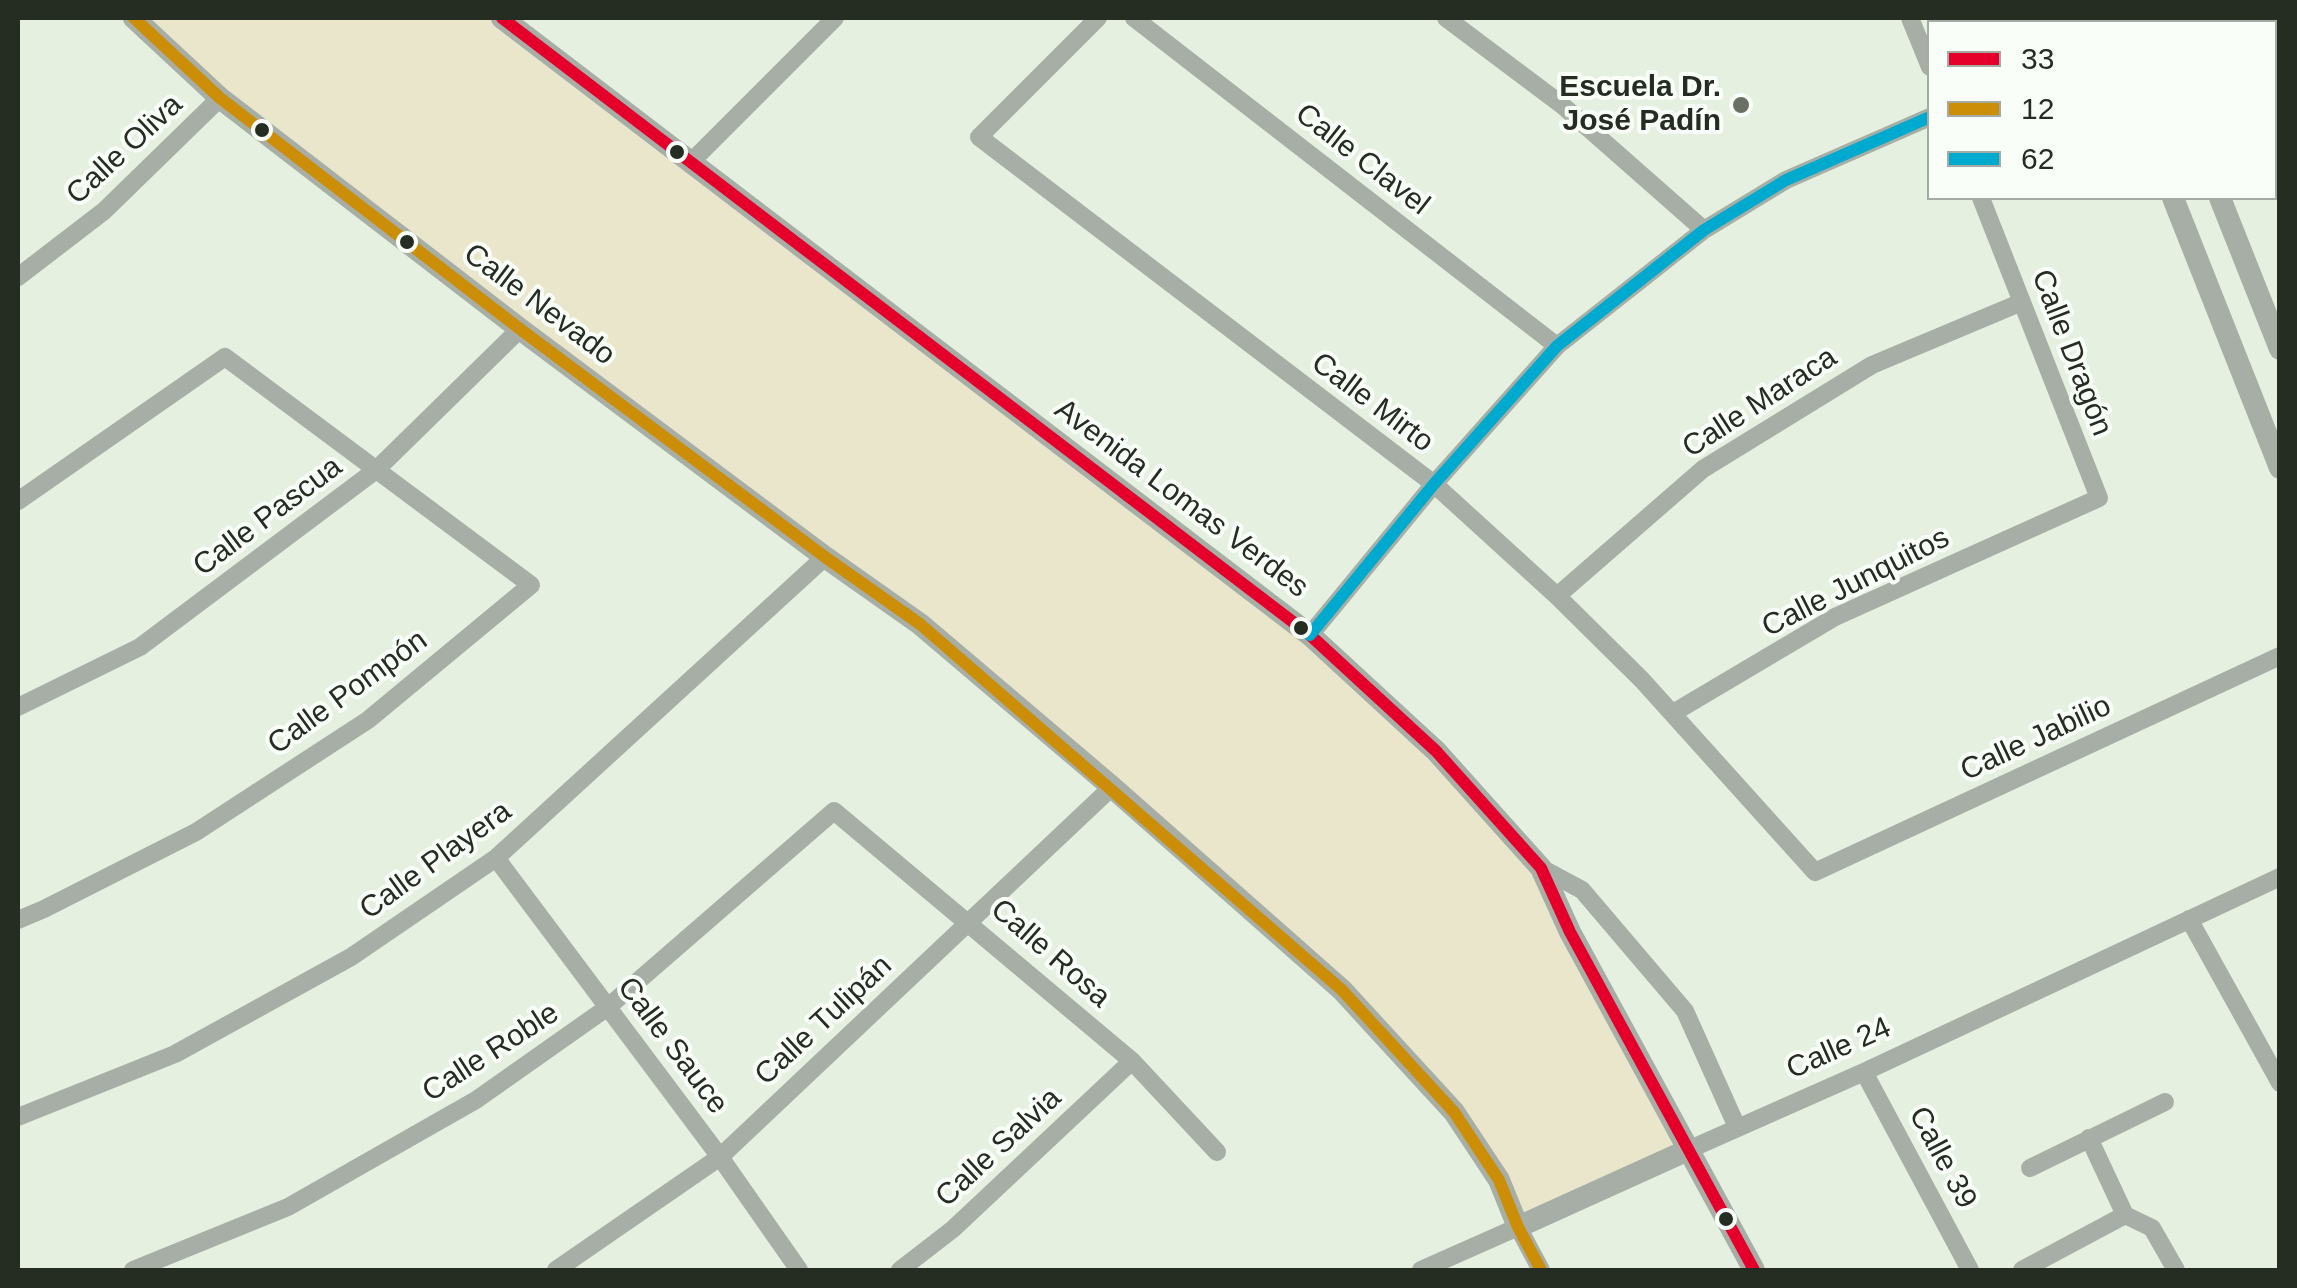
<!DOCTYPE html>
<html>
<head>
<meta charset="utf-8">
<style>
	body { margin:0 }
	#map { position:relative; width:2297px; height:1288px; overflow:hidden; background:#e5f0e0; font-family:Arial,sans-serif }
	canvas { display:block }
	.frame { position:absolute; inset:0; border:20px solid #252c22; pointer-events:none }
	.legend { position:absolute; left:1927px; top:20px; width:350px; height:180px; box-sizing:border-box; background:#fafef8; border:2px solid #a5aaa2; margin:0; padding:12px 18px; list-style:none; font-size:30px; color:#252c22 }
	.legend li { display:flex; align-items:center; gap:20px; height:50px }
	.legend b { width:50px; border:2px solid #a5aaa2 }
</style>
</head>
<body>
<div id="map">
<canvas width="2297" height="1288"></canvas>
<div class="frame"></div>
<ul class="legend">
<li><b style="height:12px;background:#e4002b"></b>33</li>
<li><b style="height:12px;background:#cd8e07"></b>12</li>
<li><b style="height:12px;background:#00a9ce"></b>62</li>
</ul>
</div>
<script>
const g = document.querySelector('canvas').getContext('2d');
g.lineJoin = 'round';
function fill(path, color) {
  g.fillStyle = color;
  g.fill(path, 'evenodd');
}
function poly(rows) {
  const path = new Path2D();
  for (const r of rows) {
    path.moveTo(r[0], r[1]);
    for (let i = 2; i < r.length; i += 2) path.lineTo(r[i], r[i + 1]);
  }
  return path;
}
function stroke(path, color, width, dash) {
  g.strokeStyle = color;
  g.lineWidth = width;
  g.lineCap = dash ? 'butt' : 'round';
  g.setLineDash(dash || []);
  g.stroke(path);
}
function label(font, color, halo, rows, align = 'center') {
  g.font = font + ' Arial,sans-serif';
  g.lineWidth = 8;
  g.setLineDash([]);
  g.textBaseline = 'middle';
  g.strokeStyle = halo;
  g.fillStyle = color;
  for (const [text, x, y, turn = 0] of rows) {
    g.save();
    g.translate(x, y);
    g.rotate((+turn || 0) * Math.PI / 180);
    g.textAlign = isNaN(turn) ? turn : align;
    if (halo) g.strokeText(text, 0, 0);
    g.fillText(text, 0, 0);
    g.restore();
  }
}
fill(poly([
	[134,18,502,18,1310,635,1541,868,1688,1150,1518,1227,1499,1180,1342,990,1112,787]
]), '#eae6cc');
stroke(poly([
	[1098,18,979,137,1434,484,1557,596,1642,680,1815,872,2280,656],
	[1134,18,1557,346],
	[1446,18,1562,105,1704,230],
	[1910,18,1930,67],
	[2177,22,2189,18],
	[690,163,835,18],
	[18,277,104,211,220,98],
	[18,501,225,357,531,585,368,720,196,832,44,909,18,920],
	[1557,596,1703,469,1872,365,2022,302],
	[1310,635,1434,484,1557,346,1704,230,1786,180,1930,117],
	[18,707,140,647,376,470,520,329],
	[1673,713,1835,617,2099,498,1981,198],
	[496,858,720,1157,799,1270],
	[1541,868,1582,890,1685,1011,1737,1127],
	[2189,919,2280,1083],
	[1864,1072,1970,1270],
	[18,1117,175,1054,351,957,496,858,825,557],
	[2089,1138,2125,1215],
	[1688,1150,1864,1072,2280,877],
	[2030,1168,2165,1102],
	[133,1270,288,1207,476,1100,608,1007,834,811,1132,1061,1217,1152],
	[556,1270,720,1157,1112,787],
	[900,1270,953,1229,1132,1061],
	[1421,1270,1518,1227,1541,1270],
	[2022,1270,2125,1215,2152,1228,2176,1270]
]), '#a6aea6', 18);
stroke(poly([
	[134,18,220,98,520,329,825,557,920,624,1112,787,1342,990,1454,1112,1499,1180,1518,1227,1688,1150],
	[502,18,1310,635,1436,751,1541,868,1570,932,1754,1270],
	[2101,18,2103,22],
	[2149,18,2151,22],
	[2173,198,2280,468],
	[2220,198,2280,349]
]), '#a6aea6', 22);
stroke(poly([
	[502,18,1310,635,1436,751,1541,868,1570,932,1754,1270]
]), '#e4002b', 12);
stroke(poly([
	[134,18,220,98,520,329,825,557,920,624,1342,990,1454,1112,1499,1180,1518,1227,1541,1270]
]), '#cd8e07', 12);
stroke(poly([
	[1310,635,1434,484,1557,346,1704,230,1786,180,1930,117]
]), '#00a9ce', 12);
for (const [x, y, r, color] of [
	[1741,105,10,"#687164"],
	[262,130,9,"#252c22"],
	[677,152,9,"#252c22"],
	[407,242,9,"#252c22"],
	[1301,628,9,"#252c22"],
	[1726,1219,9,"#252c22"]
]) {
  const dot = new Path2D();
  dot.arc(x, y, r, 0, 2 * Math.PI);
  g.fillStyle = color;
  g.fill(dot);
  stroke(dot, '#fafef8', 4);
}
label('bold 30px', '#252c22', '#fafef8', [
	["Escuela Dr.",1721,88],
	["José Padín",1721,122]
], 'right');
label('30px', '#252c22', '#fafef8', [
	["Calle Oliva",125,150,-43],
	["Calle Clavel",1362,160,38],
	["Calle Nevado",539,305,37],
	["Calle Dragón",2071,353,69],
	["Calle Mirto",1372,403,37],
	["Calle Maraca",1760,403,-33],
	["Avenida Lomas Verdes",1181,499,37],
	["Calle Pascua",268,517,-37],
	["Calle Junquitos",1856,583,-27],
	["Calle Pompón",348,693,-36],
	["Calle Jabilio",2036,739,-25],
	["Calle Playera",436,861,-36],
	["Calle Rosa",1050,954,41],
	["Calle Tulipán",824,1021,-43],
	["Calle Sauce",672,1046,53],
	["Calle 24",1839,1049,-24],
	["Calle Roble",491,1053,-33],
	["Calle Salvia",999,1148,-43],
	["Calle 39",1942,1158,62]
]);
</script>
</body>
</html>
